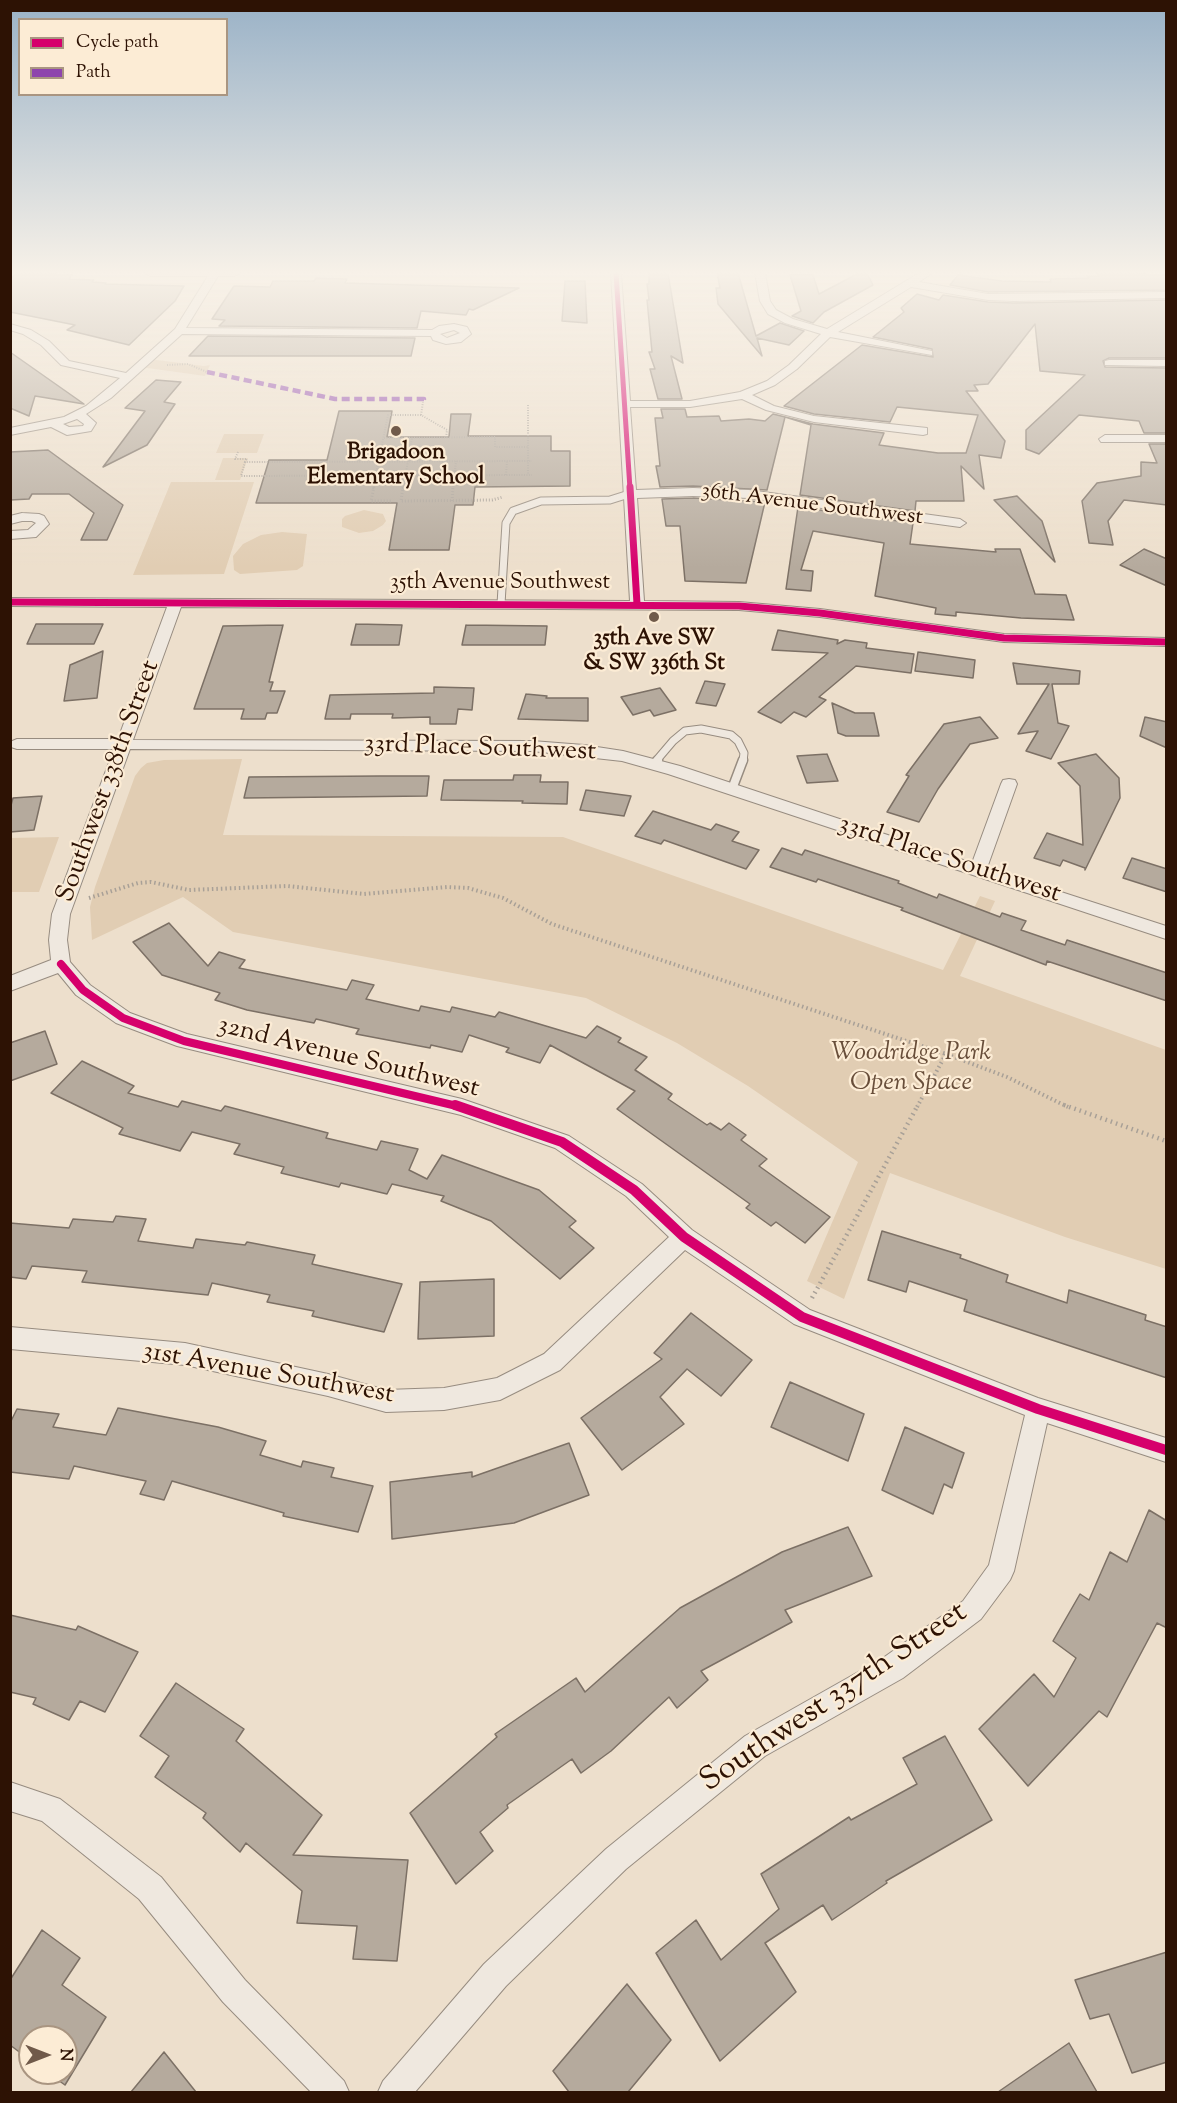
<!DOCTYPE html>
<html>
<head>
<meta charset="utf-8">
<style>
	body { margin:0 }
	#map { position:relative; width:1177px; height:2103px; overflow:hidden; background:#eddfcc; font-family:"Sorts Mill Goudy",serif }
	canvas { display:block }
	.frame { position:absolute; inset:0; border:12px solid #2d1204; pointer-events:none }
	.legend { position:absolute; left:18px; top:18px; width:210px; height:78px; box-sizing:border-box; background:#fcecd5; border:2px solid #a99581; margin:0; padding:8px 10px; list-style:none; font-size:18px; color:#2d1204 }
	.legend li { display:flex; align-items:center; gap:12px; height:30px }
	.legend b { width:30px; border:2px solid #a99581 }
	.north { position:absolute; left:18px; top:2025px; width:60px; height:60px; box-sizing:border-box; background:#fcecd5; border:2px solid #a99581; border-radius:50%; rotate:90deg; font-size:16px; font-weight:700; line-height:24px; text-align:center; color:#2d1204 }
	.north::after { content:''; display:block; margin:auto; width:21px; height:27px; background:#705a4a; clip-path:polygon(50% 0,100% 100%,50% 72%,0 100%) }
</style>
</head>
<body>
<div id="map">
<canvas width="1177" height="2103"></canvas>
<div class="frame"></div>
<ul class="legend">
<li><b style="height:8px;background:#d6006c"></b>Cycle path</li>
<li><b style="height:8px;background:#8e44ad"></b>Path</li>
</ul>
<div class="north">N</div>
</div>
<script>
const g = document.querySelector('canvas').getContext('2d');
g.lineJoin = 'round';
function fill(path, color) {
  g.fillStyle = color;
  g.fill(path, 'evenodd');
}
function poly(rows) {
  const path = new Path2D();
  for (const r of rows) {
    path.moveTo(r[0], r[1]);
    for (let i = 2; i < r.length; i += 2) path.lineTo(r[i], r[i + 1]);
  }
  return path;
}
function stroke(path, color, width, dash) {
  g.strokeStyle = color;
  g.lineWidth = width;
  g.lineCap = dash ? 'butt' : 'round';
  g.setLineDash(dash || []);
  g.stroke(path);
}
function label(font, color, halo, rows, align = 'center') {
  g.font = font + ' "Sorts Mill Goudy",serif';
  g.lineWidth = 4.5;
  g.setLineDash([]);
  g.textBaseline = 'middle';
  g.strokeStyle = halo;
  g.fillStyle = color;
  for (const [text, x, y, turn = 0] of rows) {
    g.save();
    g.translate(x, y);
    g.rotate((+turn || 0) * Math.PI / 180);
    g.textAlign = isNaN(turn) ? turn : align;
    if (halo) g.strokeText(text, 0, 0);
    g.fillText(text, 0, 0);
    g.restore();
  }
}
fill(poly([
	[149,359,204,366,210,365,205,376,140,367],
	[224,434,264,434,257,453,216,453],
	[223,458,248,458,240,480,215,480],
	[171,482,254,482,224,574,133,575],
	[364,510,383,514,386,521,383,525,373,531,359,533,342,527,342,519,345,516],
	[282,532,307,534,303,566,297,570,240,574,234,570,233,556,243,544,261,535],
	[242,759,223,835,563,837,943,970,980,896,995,901,960,976,1166,1050,1166,1269,1065,1237,890,1173,844,1299,807,1281,858,1162,748,1086,677,1043,586,998,233,932,183,897,92,940,90,907,95,887,135,776,141,768,147,763,164,760],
	[59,837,39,892,11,892,11,838]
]), '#e1cdb3');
const building = poly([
	[17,273,72,275,69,279,94,280,92,282,106,283,105,284,184,286,175,301,129,345,67,330,75,325,10,312,10,279,17,273],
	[649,273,668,273,683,363,671,356,682,399,658,399,650,369,655,369,649,352,652,352,647,300,649,300,647,284,649,284,649,273],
	[717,273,738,273,756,336,780,323,804,331,789,345,757,338,762,356,718,304,716,288,720,288,717,273],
	[859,273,867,273,873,285,824,312,813,323,792,316,801,311,790,275,813,275,819,294,859,273],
	[1097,273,1167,275,1167,290,988,292,950,285,958,275,1002,281,1051,282,1050,279,1089,278,1087,276,1099,276,1097,273],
	[316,278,347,279,345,283,519,288,473,310,469,309,466,315,421,311,417,328,219,326,225,320,212,319,234,286,270,287,273,281,314,281,316,278],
	[565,281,585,281,587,323,562,321,565,281],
	[917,294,939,300,943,295,988,302,1014,303,1167,300,1167,358,1109,358,1103,361,1105,367,1167,368,1167,433,1144,433,1139,421,1079,415,1039,454,1026,449,1026,430,1085,375,1040,371,1035,324,988,384,974,385,978,391,966,391,1005,441,1001,458,979,455,984,489,961,466,964,501,916,501,915,511,800,495,811,425,785,417,767,490,693,486,660,487,656,466,660,466,655,418,663,418,661,409,685,409,687,417,719,416,721,421,749,419,765,421,773,414,813,424,884,433,879,445,938,453,966,453,978,415,897,407,890,422,814,414,784,406,862,345,933,357,932,349,873,337,904,312,901,308,917,294],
	[208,336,415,338,411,356,189,356,208,336],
	[10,352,84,404,35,396,29,416,10,408,10,352],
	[156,380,181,382,164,402,175,404,147,445,103,467,145,411,125,408,156,380],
	[339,411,392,411,387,437,449,437,451,414,471,414,468,436,551,436,551,451,570,451,570,486,475,487,473,505,455,505,449,550,389,550,397,503,256,503,269,460,327,460,339,411],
	[1149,444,1167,444,1167,505,1124,500,1108,521,1113,545,1089,543,1082,501,1097,483,1141,476,1141,462,1157,463,1149,444],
	[48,450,123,505,107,540,81,540,94,513,69,494,32,494,29,499,10,500,10,452,48,450],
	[1017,496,1042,521,1055,562,994,500,1017,496],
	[693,498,765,502,746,583,685,581,680,526,666,526,662,499,693,498],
	[798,507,913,523,910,544,996,552,995,549,1020,549,1035,594,1066,595,1074,620,1021,618,956,612,956,616,935,614,936,608,875,596,884,543,813,531,801,570,813,571,811,591,786,589,798,507],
	[1144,549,1167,559,1167,586,1120,565,1144,549],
	[36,624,103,624,94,644,27,644,36,624],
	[356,624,402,625,399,645,351,645,356,624],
	[283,625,269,682,273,682,270,691,285,691,277,713,267,713,265,719,241,719,244,709,194,709,223,626,283,625],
	[466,625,547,626,545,645,462,645,466,625],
	[778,630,838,640,837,644,845,640,867,643,866,648,914,654,911,673,856,666,819,697,826,700,806,717,794,712,781,723,758,712,828,653,772,650,778,630],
	[103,651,97,698,64,701,70,665,103,651],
	[918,652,975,660,973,678,915,671,918,652],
	[1013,663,1080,671,1079,684,1052,684,1058,723,1069,726,1051,759,1026,751,1038,731,1018,734,1049,684,1017,684,1013,663],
	[705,681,725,684,716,706,696,703,705,681],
	[434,687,474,688,472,710,458,709,456,724,430,724,430,717,392,718,393,714,351,714,350,719,325,719,330,695,434,693,434,687],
	[660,688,676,710,654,716,650,710,633,715,621,697,660,688],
	[526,694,547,696,546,698,588,698,588,721,518,719,526,694],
	[832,703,855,713,874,713,879,736,846,736,838,733,832,703],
	[980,717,998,738,970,744,938,789,919,822,887,812,909,776,906,775,944,724,980,717],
	[1145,717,1167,722,1167,748,1140,736,1145,717],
	[827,754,838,781,807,783,797,756,827,754],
	[1096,754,1119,778,1120,798,1085,870,1085,868,1063,860,1060,866,1034,858,1047,833,1083,845,1080,786,1058,763,1096,754],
	[514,775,541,775,540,782,568,782,567,804,522,803,523,801,441,800,444,780,513,780,514,775],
	[380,776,429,776,427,796,244,798,249,777,380,776],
	[586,790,631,796,624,816,580,810,586,790],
	[42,796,34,830,10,832,10,809,13,798,42,796],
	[653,811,711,830,716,824,739,832,732,841,759,850,746,869,664,840,661,844,635,836,653,811],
	[782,848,802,855,805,850,899,881,898,883,937,898,939,894,1000,917,1002,913,1026,921,1021,930,1065,945,1067,940,1167,973,1167,1001,1047,961,1046,965,901,910,903,908,818,879,816,882,770,867,782,848],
	[1132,858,1167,869,1167,892,1123,878,1132,858],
	[169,923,208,966,219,952,245,960,239,968,347,990,352,980,374,985,366,999,419,1011,421,1006,450,1012,452,1007,495,1017,499,1012,586,1038,597,1026,621,1038,618,1042,647,1057,635,1070,672,1094,668,1099,707,1125,710,1123,721,1130,729,1123,746,1135,741,1140,767,1159,759,1166,830,1217,805,1243,776,1222,771,1226,746,1208,750,1204,617,1109,635,1091,550,1045,540,1063,506,1052,509,1048,469,1035,462,1052,431,1045,430,1048,356,1034,359,1029,316,1019,314,1023,247,1010,215,1000,220,993,162,975,133,942,169,923],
	[45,1031,57,1064,10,1081,10,1043,45,1031],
	[82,1061,134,1086,128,1093,178,1107,182,1101,221,1111,225,1106,328,1133,326,1138,377,1150,381,1141,418,1149,409,1170,427,1179,442,1155,539,1190,576,1221,569,1227,594,1248,560,1279,491,1221,441,1201,444,1196,392,1184,387,1194,341,1183,339,1187,281,1173,284,1167,234,1154,240,1144,192,1132,180,1151,119,1134,123,1128,51,1093,82,1061],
	[116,1216,146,1219,138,1241,193,1248,196,1239,245,1245,247,1242,315,1255,312,1264,402,1284,384,1332,312,1316,314,1311,267,1302,270,1295,212,1283,208,1295,82,1282,87,1271,32,1266,26,1279,10,1277,10,1223,69,1228,73,1219,113,1222,116,1216],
	[882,1231,961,1255,960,1258,1008,1275,1006,1282,1067,1303,1069,1290,1146,1315,1145,1320,1167,1327,1167,1378,964,1311,967,1300,909,1281,906,1292,868,1280,882,1231],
	[494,1279,494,1336,418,1339,420,1282,494,1279],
	[691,1313,752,1360,721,1396,687,1369,660,1397,684,1424,622,1470,581,1418,662,1359,654,1353,691,1313],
	[790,1382,864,1414,848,1461,771,1427,790,1382],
	[118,1408,218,1427,266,1441,260,1455,301,1467,303,1461,334,1468,331,1477,373,1486,358,1532,283,1516,284,1513,172,1481,164,1500,140,1494,146,1481,74,1466,69,1479,10,1472,10,1423,17,1409,59,1414,53,1427,106,1435,118,1408],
	[905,1427,964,1453,952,1488,944,1484,933,1514,882,1490,905,1427],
	[569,1443,589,1495,514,1523,392,1539,390,1482,472,1472,472,1477,569,1443],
	[1149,1510,1167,1521,1167,1628,1157,1623,1107,1717,1099,1711,1028,1786,979,1729,1034,1674,1054,1697,1076,1658,1053,1641,1080,1594,1089,1600,1110,1552,1127,1562,1149,1510],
	[848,1527,872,1576,785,1610,792,1622,701,1671,708,1680,677,1708,669,1697,611,1751,581,1773,572,1759,507,1805,508,1808,480,1832,493,1851,456,1884,410,1813,497,1737,495,1734,576,1678,585,1692,680,1608,782,1552,848,1527],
	[10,1615,76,1630,78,1626,138,1652,105,1712,80,1701,69,1720,33,1704,36,1698,10,1692,10,1615],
	[176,1683,244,1729,236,1741,322,1815,293,1855,408,1860,397,1961,353,1959,357,1926,297,1923,302,1891,246,1843,240,1852,203,1818,206,1813,155,1777,169,1756,140,1736,176,1683],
	[945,1736,992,1820,886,1881,887,1883,832,1920,823,1905,765,1943,796,1992,720,2061,656,1953,696,1920,721,1960,779,1909,761,1874,849,1817,851,1820,917,1784,903,1758,945,1736],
	[42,1930,80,1958,62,1985,106,2017,65,2085,48,2073,66,2073,66,2037,30,2037,30,2060,10,2045,10,1980,42,1930],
	[1167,1952,1167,2062,1132,2073,1109,2014,1090,2019,1075,1980,1167,1952],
	[627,1984,671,2040,628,2092,569,2092,553,2071,627,1984],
	[1069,2043,1097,2092,998,2092,1069,2043],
	[164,2052,196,2092,131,2092,164,2052]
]);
fill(building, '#b5aa9d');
stroke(building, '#7c7065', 1.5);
const serviceFar1 = poly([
	[501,604,506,523,513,511,541,501,610,500,629,494],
	[656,761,673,741,685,731,701,729,731,735,738,741,744,753,743,761]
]);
const service = poly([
	[654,764,658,760],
	[732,789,743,760]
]);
const minor = poly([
	[145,273,240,273,235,276,218,276,186,328,432,330,439,326,454,324,467,327,471,334,461,342,446,344,433,340,431,336,182,334,111,398,86,414,96,423,91,431,67,435,51,427,10,435,10,428,64,417,86,406,120,378,61,365,41,345,23,334,10,330,10,324,31,330,49,341,69,361,126,373,175,329,208,276,150,276,145,273],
	[454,330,460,333,447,338,440,334,454,330],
	[77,419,84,424,83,426,69,427,63,424,77,419],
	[611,273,621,273,630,401,690,401,740,392,767,381,789,365,821,334,785,323,768,314,760,301,755,273,765,273,770,301,776,310,793,319,827,329,919,273,932,273,919,282,988,294,1166,292,1165,298,1014,301,988,300,911,287,838,332,932,351,932,355,830,337,797,369,775,385,752,395,774,406,814,416,927,428,927,434,923,435,814,422,766,410,742,399,690,407,630,407,636,490,693,488,749,490,960,519,966,523,960,527,749,498,693,496,637,498,644,601,739,602,820,609,1004,634,1166,638,1166,646,1004,642,820,617,739,610,181,607,133,740,532,741,584,745,623,751,680,766,972,863,1001,784,1003,780,1009,779,1015,780,1017,784,987,868,1166,926,1166,939,668,774,622,761,532,751,130,749,70,914,67,940,70,962,90,985,130,1013,187,1034,462,1099,569,1136,642,1184,692,1230,810,1310,1038,1398,1166,1438,1166,1462,1047,1423,1014,1571,1010,1580,981,1619,903,1678,765,1756,626,1869,506,1986,415,2092,378,2092,383,2081,484,1964,606,1849,745,1736,883,1658,963,1601,989,1565,1025,1415,794,1324,685,1250,560,1370,500,1400,444,1410,386,1412,328,1396,185,1365,10,1349,10,1327,185,1343,328,1374,386,1390,444,1388,497,1378,544,1354,669,1237,626,1196,555,1148,461,1115,177,1046,116,1023,76,995,58,973,10,991,10,976,51,960,49,940,52,914,114,749,17,749,11,747,10,742,17,739,118,739,167,607,10,606,10,598,630,601,611,273],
	[1109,360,1166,360,1166,366,1105,365,1105,361,1109,360],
	[1105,435,1166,435,1166,442,1101,442,1099,439,1105,435],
	[22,513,39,514,44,516,49,524,36,537,10,539,10,531,28,530,36,523,32,521,22,521,10,524,10,516,22,513],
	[10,1782,60,1799,161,1877,245,1980,344,2081,349,2092,311,2092,223,2002,139,1899,42,1821,10,1811,10,1782]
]);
stroke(serviceFar1, '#978c80', 9);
stroke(service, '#978c80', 11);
stroke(minor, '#978c80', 2);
stroke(poly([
	[167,365,188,364,207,372],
	[528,405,528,475],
	[421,415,423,402],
	[384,438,495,437,495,447,529,447],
	[238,452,235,459,247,459,245,462,532,461],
	[245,462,241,476,532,475],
	[506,475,507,461],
	[373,489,388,415,421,415,447,430,446,438],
	[403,489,412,438],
	[453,489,456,461]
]), '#a8a097', 2, [1, 1.5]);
stroke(poly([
	[374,487,371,501,392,501],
	[403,487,401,501,492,500,503,497],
	[452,501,453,487]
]), '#a8a097', 3, [1, 2]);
stroke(poly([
	[89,898,138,883,151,882,189,890,287,886,364,894,447,887,468,888,503,898,552,924,946,1054,1007,1077,1068,1107],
	[917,1107,946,1054]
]), '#a8a097', 4, [1.5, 3]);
stroke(poly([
	[1064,1105,1166,1141],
	[812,1298,918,1105]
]), '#a8a097', 4.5, [1.5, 4]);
stroke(serviceFar1, '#efe8df', 7);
stroke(service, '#efe8df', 8);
fill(minor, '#efe8df');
stroke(poly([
	[207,372,335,399,424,399,423,402]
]), '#8e44ad', 4.5, [8, 4.5]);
stroke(poly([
	[616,273,630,489]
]), '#d6006c', 5);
stroke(poly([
	[630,487,637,604],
	[10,602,739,606,820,613,1004,638,1166,642]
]), '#d6006c', 7);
stroke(poly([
	[61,964,83,990,123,1018,184,1041,461,1107]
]), '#d6006c', 8);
stroke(poly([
	[455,1105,562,1142,634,1190,684,1237,802,1317,1038,1409,1166,1450]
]), '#d6006c', 10);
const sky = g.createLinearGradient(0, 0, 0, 568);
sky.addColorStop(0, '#9ab2c7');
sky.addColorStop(0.48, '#f7f1e8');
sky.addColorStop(1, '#f7f1e800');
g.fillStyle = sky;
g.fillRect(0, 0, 1177, 568);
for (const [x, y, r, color] of [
	[396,431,6,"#705a4a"],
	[654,617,6,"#705a4a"]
]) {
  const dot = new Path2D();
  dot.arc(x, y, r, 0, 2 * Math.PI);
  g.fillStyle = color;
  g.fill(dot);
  stroke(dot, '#fcecd5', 2);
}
label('bold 22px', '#2d1204', '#fcecd5', [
	["Brigadoon",396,454],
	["Elementary School",396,479],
	["35th Ave SW",654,640],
	["& SW 336th St",654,665]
]);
label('22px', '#2d1204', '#fcecd5', [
	["36th Avenue Southwest",812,506,7],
	["35th Avenue Southwest",500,584]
]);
label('26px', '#2d1204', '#fcecd5', [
	["33rd Place Southwest",480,750,2],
	["Southwest 338th Street",110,782,-70],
	["33rd Place Southwest",949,861,18],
	["32nd Avenue Southwest",348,1059,14],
	["31st Avenue Southwest",268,1375,10]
]);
label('italic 26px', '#684e3a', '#fcecd5', [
	["Woodridge Park",911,1055],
	["Open Space",911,1085]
]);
label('32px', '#2d1204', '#fcecd5', [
	["Southwest 337th Street",835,1699,-34]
]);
</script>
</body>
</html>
